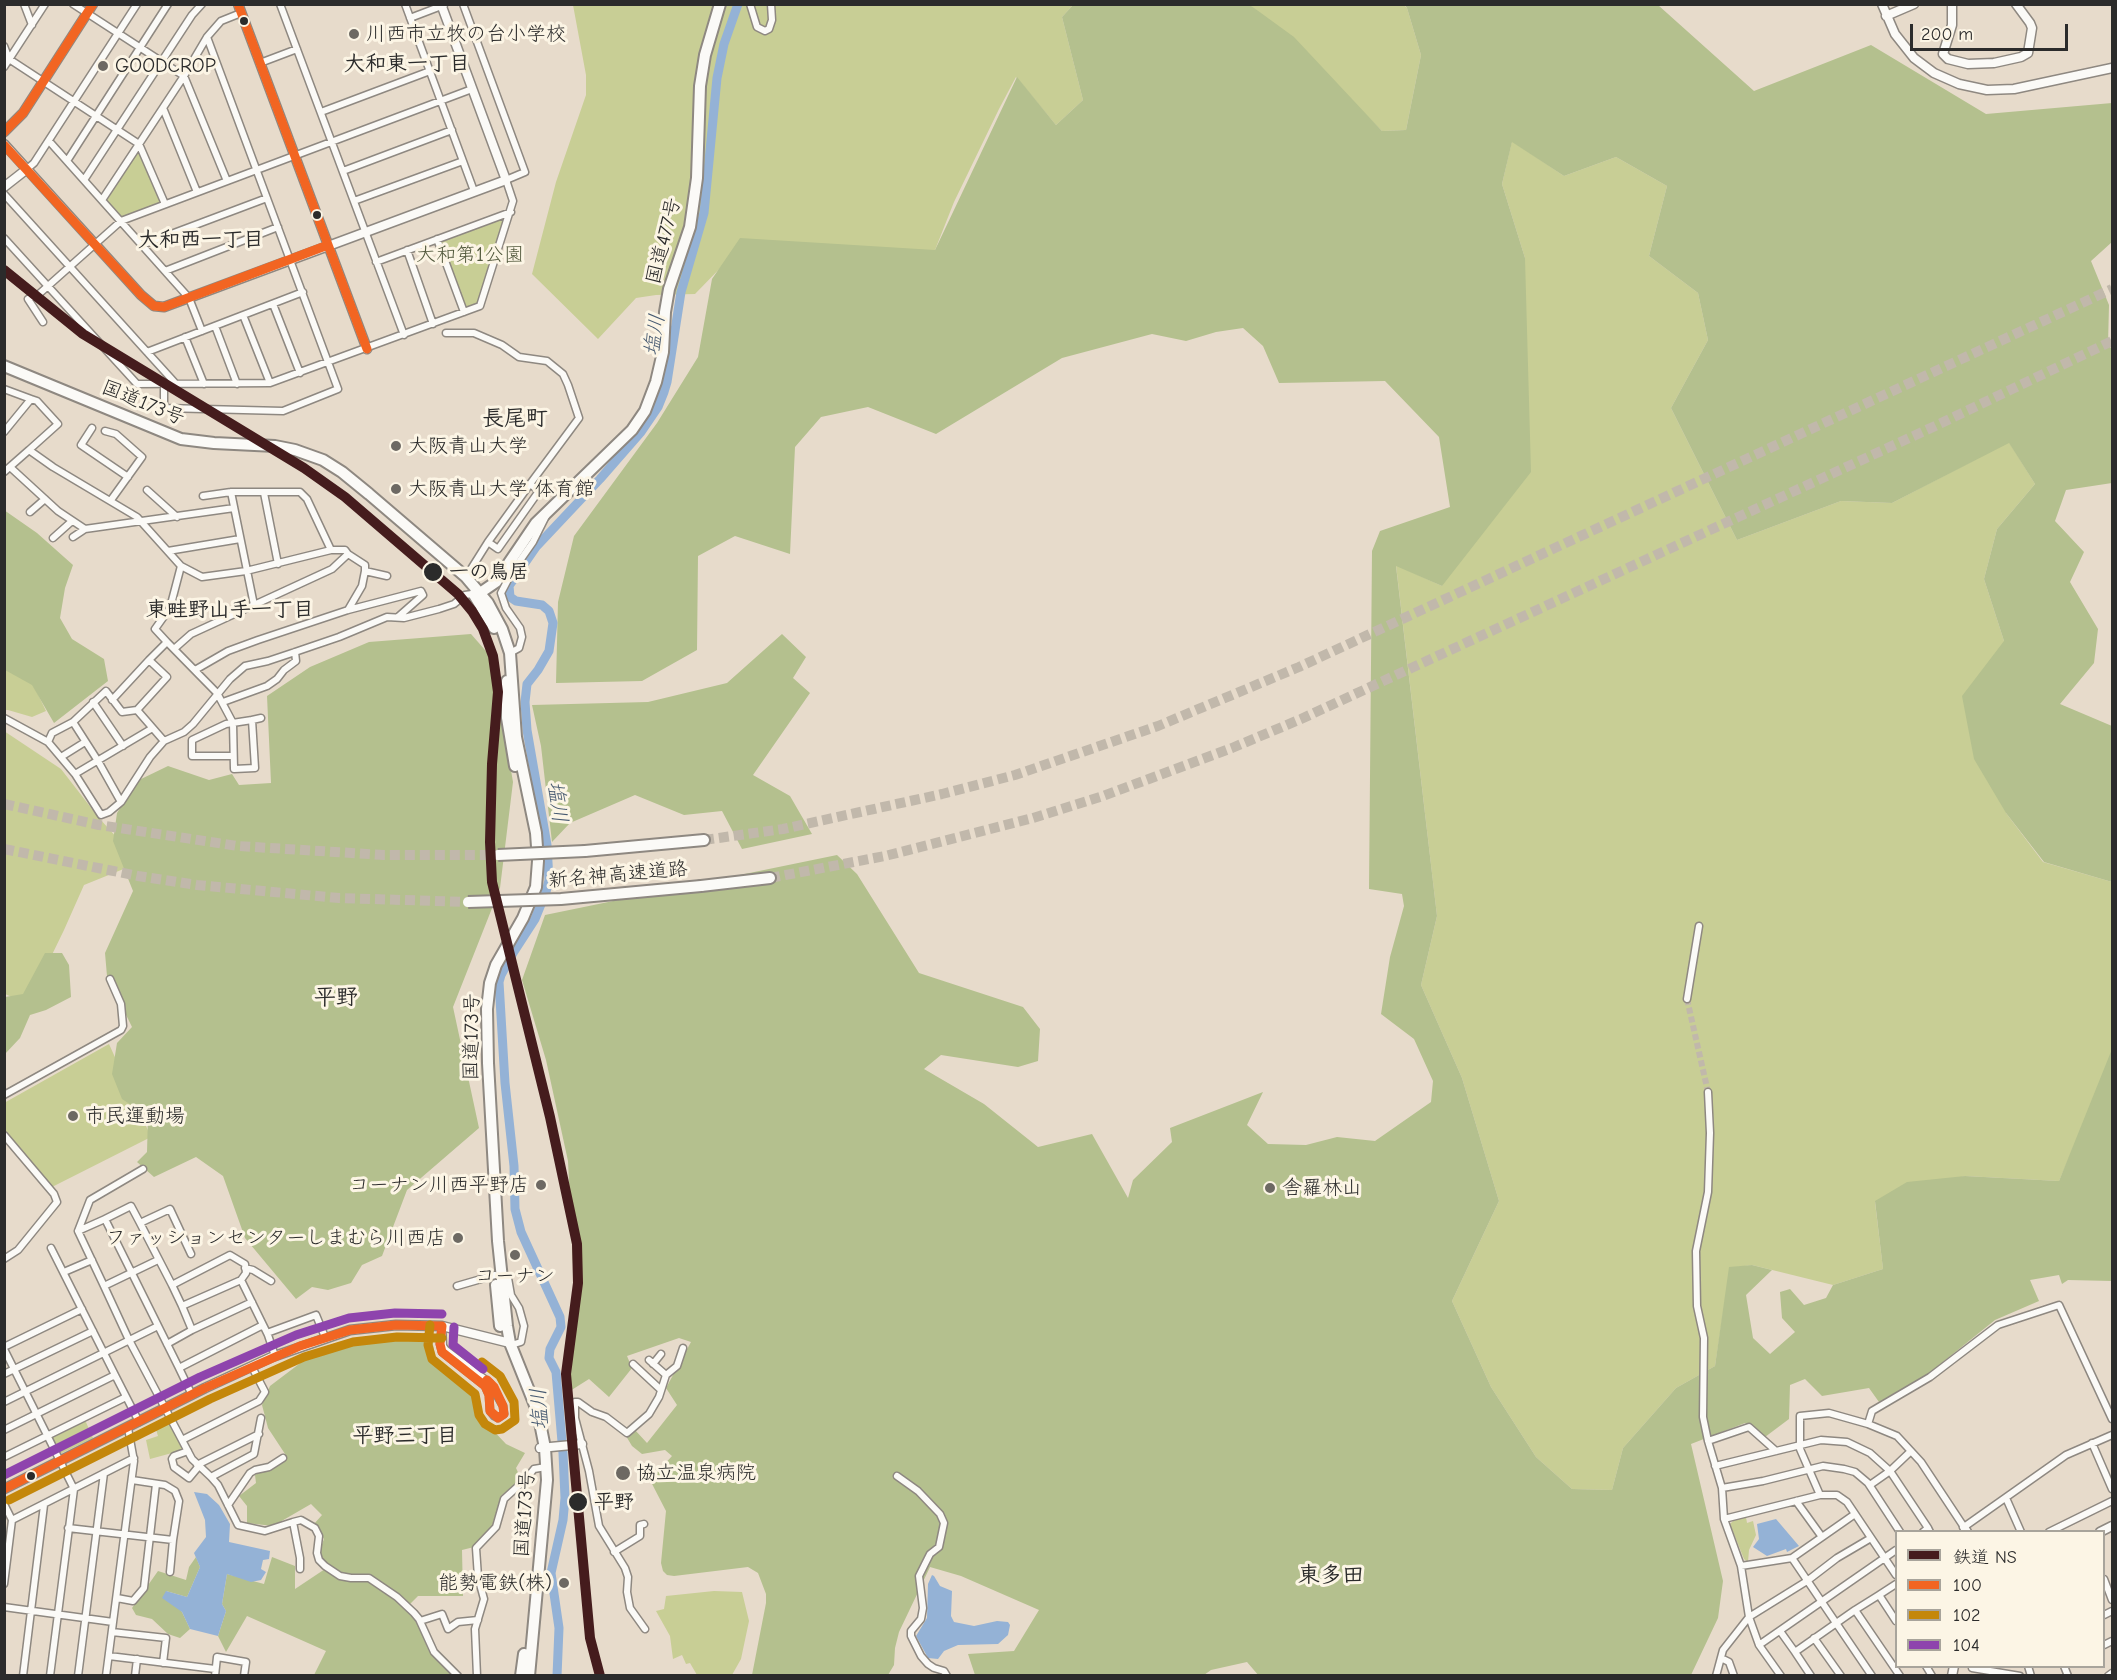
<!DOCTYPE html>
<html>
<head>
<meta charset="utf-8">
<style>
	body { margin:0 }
	#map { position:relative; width:2117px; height:1680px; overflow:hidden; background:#e7dbcb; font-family:"Comic Neue","Klee One",sans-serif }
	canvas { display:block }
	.frame { position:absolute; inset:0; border:6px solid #2b2b2b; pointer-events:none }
	.legend { position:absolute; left:1895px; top:1530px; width:210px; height:138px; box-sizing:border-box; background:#fcf5e5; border:2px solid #a8a49b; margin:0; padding:8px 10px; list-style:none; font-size:18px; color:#2b2b2b }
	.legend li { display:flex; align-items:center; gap:12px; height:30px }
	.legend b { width:30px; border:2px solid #a8a49b }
	.scale { position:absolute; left:1910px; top:24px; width:158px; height:27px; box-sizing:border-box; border:3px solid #2b2b2b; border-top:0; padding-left:8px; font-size:18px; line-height:21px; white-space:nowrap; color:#2b2b2b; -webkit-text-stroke:4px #fcf5e5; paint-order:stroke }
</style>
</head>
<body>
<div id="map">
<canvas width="2117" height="1680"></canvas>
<div class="frame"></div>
<ul class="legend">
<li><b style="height:8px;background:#451c1d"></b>鉄道 NS</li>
<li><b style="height:8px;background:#f26522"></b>100</li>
<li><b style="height:8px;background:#c4870b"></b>102</li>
<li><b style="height:8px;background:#8e44ad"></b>104</li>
</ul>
<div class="scale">200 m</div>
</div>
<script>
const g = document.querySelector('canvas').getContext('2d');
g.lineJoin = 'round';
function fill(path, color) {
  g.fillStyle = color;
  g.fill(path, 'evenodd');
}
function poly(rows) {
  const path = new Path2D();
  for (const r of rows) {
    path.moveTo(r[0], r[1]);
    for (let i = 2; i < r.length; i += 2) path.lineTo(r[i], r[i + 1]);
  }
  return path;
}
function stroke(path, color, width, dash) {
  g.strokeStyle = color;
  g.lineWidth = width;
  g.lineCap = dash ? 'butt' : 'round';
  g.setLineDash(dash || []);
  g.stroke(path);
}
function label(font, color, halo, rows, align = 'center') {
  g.font = font + ' "Comic Neue","Klee One",sans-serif';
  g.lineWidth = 6;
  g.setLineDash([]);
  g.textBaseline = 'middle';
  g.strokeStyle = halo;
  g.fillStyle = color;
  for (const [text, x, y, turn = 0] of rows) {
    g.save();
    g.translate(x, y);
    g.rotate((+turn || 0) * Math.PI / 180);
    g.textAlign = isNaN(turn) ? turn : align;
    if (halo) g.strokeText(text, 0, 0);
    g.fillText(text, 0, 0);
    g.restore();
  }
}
fill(poly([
	[573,5,1073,5,1062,17,1083,100,1056,125,1016,77,999,109,954,202,935,250,732,256,695,294,656,295,636,298,598,339,532,274,556,182,586,95,586,75],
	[1250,5,1404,5,1407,8,1421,55,1406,130,1382,131,1290,39],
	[1512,141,1564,176,1616,157,1667,186,1649,256,1698,293,1708,340,1671,408,1737,540,1841,501,1892,503,2009,442,2035,484,1997,529,1984,579,2004,641,2006,813,2043,862,2112,882,2112,1058,2059,1181,1965,1176,1875,1202,1883,1269,1833,1285,1752,1265,1730,1268,1715,1366,1676,1388,1623,1448,1612,1490,1572,1489,1536,1457,1491,1387,1452,1301,1499,1201,1462,1078,1421,985,1437,916,1396,565,1442,586,1525,258,1502,184],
	[139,150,161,201,159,203,122,217,107,200],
	[504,218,506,220,478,305,465,310,439,242],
	[5,667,32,682,46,711,32,717,8,710,5,710],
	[4,731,61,769,99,818,129,851,126,868,84,885,64,930,32,996,19,1000,5,994],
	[109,1044,151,1137,52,1187,5,1130,4,1103],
	[167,1417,183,1450,150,1459,146,1440,158,1436,154,1423],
	[85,1420,93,1438,60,1454,51,1436],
	[1746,1517,1747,1523,1753,1521,1756,1535,1749,1550,1748,1562,1744,1559,1730,1524,1734,1520],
	[714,1591,742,1592,749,1621,741,1659,732,1675,697,1675,690,1663,686,1664,682,1655,673,1659,670,1636,656,1611,664,1609,666,1596]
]), '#c8ce95');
fill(poly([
	[1404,4,1658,5,1754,91,1871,45,1986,114,2112,103,2112,242,2091,261,2109,305,2108,345,2112,349,2112,483,2066,490,2055,521,2084,552,2070,582,2098,629,2094,663,2060,704,2112,726,2112,882,2044,862,2006,813,1974,759,1962,696,2004,641,1984,579,1997,529,2035,484,2009,443,1892,503,1841,501,1737,540,1671,408,1708,340,1698,293,1649,256,1667,186,1616,157,1564,176,1512,142,1502,184,1525,258,1531,472,1442,586,1396,566,1437,916,1421,985,1462,1078,1499,1201,1452,1301,1491,1387,1536,1457,1572,1489,1612,1490,1623,1448,1676,1388,1715,1366,1729,1267,1752,1265,1772,1270,1746,1295,1753,1338,1770,1354,1795,1332,1782,1318,1780,1292,1790,1289,1804,1305,1826,1298,1833,1285,1883,1269,1875,1201,1907,1182,1965,1176,2059,1181,2112,1049,2112,1281,2068,1280,2062,1284,2059,1275,2030,1280,2039,1301,1995,1320,1928,1374,1879,1402,1869,1388,1822,1396,1805,1379,1790,1385,1789,1419,1765,1437,1745,1423,1691,1444,1723,1581,1718,1618,1691,1675,1259,1676,1247,1662,1211,1670,1204,1675,975,1675,968,1654,1014,1651,1039,1610,961,1576,930,1567,899,1632,895,1648,894,1665,888,1675,752,1675,766,1603,766,1594,758,1573,748,1567,674,1576,667,1575,663,1571,661,1563,666,1511,650,1480,672,1456,665,1450,642,1454,632,1446,626,1436,635,1430,647,1443,677,1405,666,1388,691,1342,679,1338,627,1356,632,1368,609,1397,589,1379,570,1391,575,1307,568,1161,546,1060,522,980,545,915,837,855,857,874,919,973,1023,1007,1040,1029,1038,1061,1018,1067,941,1055,924,1069,984,1104,1038,1147,1092,1134,1128,1198,1133,1180,1172,1142,1170,1128,1263,1092,1247,1125,1268,1144,1306,1145,1337,1137,1375,1141,1431,1102,1433,1081,1414,1039,1381,1014,1390,957,1404,906,1402,894,1369,889,1372,551,1380,531,1450,507,1439,437,1385,381,1279,383,1263,346,1243,328,1216,332,1186,341,1152,334,1062,358,936,434,868,407,821,417,795,447,790,554,735,536,698,556,697,650,642,681,556,683,558,602,574,536,657,423,698,357,712,279,740,238,935,250,1017,77,1056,125,1083,100,1062,17,1073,5,1250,5,1294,37,1382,131,1406,130,1421,55,1407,8],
	[4,510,37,533,73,565,65,588,60,618,72,639,104,659,108,681,54,723,32,685,5,670],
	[471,634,492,658,513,782,500,888,453,1007,479,1128,407,1190,382,1256,362,1265,351,1283,328,1290,312,1287,296,1299,245,1238,223,1176,196,1157,154,1177,137,1162,147,1152,148,1116,122,1099,112,1074,117,1043,132,1027,107,976,105,953,133,891,113,841,117,813,137,781,168,766,209,780,232,774,239,785,271,783,267,696,310,667,369,642],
	[782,634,806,657,793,678,810,693,753,775,790,796,812,834,742,849,722,811,684,815,635,795,570,823,552,842,541,746,532,705,648,702,727,683],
	[45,953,62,953,69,965,71,997,46,1010,30,1015,20,1038,5,1054,5,997,23,994],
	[375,1338,432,1339,436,1361,477,1392,480,1409,488,1425,506,1444,525,1453,516,1468,521,1479,501,1496,492,1526,474,1547,462,1550,463,1596,418,1596,409,1605,429,1651,453,1675,314,1675,326,1651,247,1616,226,1652,218,1636,226,1611,222,1604,227,1574,264,1584,272,1557,295,1566,295,1589,328,1567,319,1552,324,1539,314,1524,322,1515,311,1504,273,1526,247,1523,247,1506,239,1496,256,1483,255,1475,287,1457,268,1428,262,1405,270,1386,303,1361,349,1341],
	[196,1557,200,1567,187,1597,166,1591,182,1612,190,1629,180,1638,168,1634,152,1619,136,1615,132,1608,158,1571,186,1580,189,1567]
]), '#b4c08e');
fill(poly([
	[194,1492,207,1494,219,1505,230,1524,229,1542,270,1551,269,1559,263,1560,261,1569,266,1572,261,1580,251,1582,227,1574,222,1604,226,1611,218,1636,190,1629,182,1612,162,1598,166,1591,187,1597,200,1567,194,1553,206,1537,205,1520],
	[1776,1519,1799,1546,1787,1552,1786,1549,1767,1556,1753,1547,1759,1539,1757,1524],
	[932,1575,934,1576,940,1586,952,1591,951,1616,954,1622,974,1626,997,1621,1008,1622,1010,1625,1008,1635,998,1644,958,1645,944,1651,938,1659,928,1658,916,1636,927,1618,928,1584]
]), '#94b2d6');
stroke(poly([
	[557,1676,559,1628,551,1573,563,1520,565,1498,563,1453,556,1372,549,1358,550,1349,561,1327,560,1317,521,1232,515,1209,514,1166,505,1083,499,982,501,975,513,953,535,919,546,892,549,880,547,845,527,730,525,702,527,684,538,670,549,651,553,623,549,611,542,605,516,601,510,597,509,586,536,547,600,479,641,432,658,407,664,392,667,382,681,292,704,213,717,78,724,44,738,4]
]), '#94b2d6', 9);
stroke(poly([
	[1687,999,1708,1092]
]), '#c1b8ab', 6, [6, 3]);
stroke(poly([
	[4,804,99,825,238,846,384,855,498,855],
	[704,840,783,829,942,794,1015,775,1158,726,1299,667,2112,289],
	[4,849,138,876,197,885,339,898,468,902],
	[770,878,885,856,1033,818,1103,796,1232,748,1301,719,1933,427,2112,341]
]), '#c1b8ab', 10, [10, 5]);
const street = poly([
	[24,4,32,25],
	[73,4,184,76,227,181],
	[280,4,404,335],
	[405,4,474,191],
	[750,4,757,27,765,31,769,29,772,20,771,4],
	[410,18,444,5],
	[4,46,9,59,139,144,165,204],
	[260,63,297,49],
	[4,67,45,4],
	[163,108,197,192],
	[321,112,430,71],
	[49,141,189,298,202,331],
	[67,161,168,4],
	[27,169,34,163,137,4],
	[343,171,452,130],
	[84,180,192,15,202,4],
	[4,194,176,384],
	[102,200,184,76,207,37,221,21,241,13],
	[354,201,463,161],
	[4,238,137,384,270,383,480,306,513,201,506,180,525,172,463,4],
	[437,239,464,312],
	[142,245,267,198],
	[407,250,433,324],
	[376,262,511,212],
	[165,271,278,227],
	[273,304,300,373],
	[243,315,270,383],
	[43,322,28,299,39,294,121,221,472,89],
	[215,326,237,384],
	[446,333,474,333,502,345,519,357,547,361,563,374,568,385,579,418,530,484],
	[185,337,204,384],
	[147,352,303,292],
	[164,383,164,408,283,411,338,389,207,37],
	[4,389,31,399],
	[92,428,81,445,128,477],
	[105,431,116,434,142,457,111,500],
	[4,432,31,399,37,401,58,424,29,450,53,467,137,517,181,566,202,577,246,571,331,550],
	[10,467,58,511,85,529],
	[4,472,29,450],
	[147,490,177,517],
	[264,493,278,564],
	[203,496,231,492],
	[30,512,45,499],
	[73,537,85,529,234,508],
	[53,538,72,521],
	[168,551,240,539],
	[466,577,488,542,530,484,539,491,498,549,488,542],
	[254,605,332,569,348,554],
	[348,610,362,586,365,571],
	[167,642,155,629,170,608,181,566],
	[174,649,191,634,254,605,231,492,300,492,307,499,331,550,345,550,348,554,365,565,365,571,387,576],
	[510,653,519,648,522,637,520,628,506,608,501,593,512,572,533,542,546,516],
	[149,660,167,642,217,693,233,723,234,769,255,768,252,720,261,718],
	[195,670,228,651,258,640,348,610,421,591,423,595,398,617],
	[112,700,149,660,167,677,137,710],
	[93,702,123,746],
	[223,702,267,686,277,679,284,670,296,661,295,652],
	[4,718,48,742],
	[73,722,52,733,48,742,75,774,101,815,109,812,121,802,150,757,164,741],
	[233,756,192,756,192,740,226,724,252,720],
	[61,757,85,742],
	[75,774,151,729],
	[121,802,98,761,73,722,106,691,122,712,137,710,164,741,184,732,193,724,230,679,245,666,268,661,295,652,339,637,387,617,404,618,439,609,454,604,465,595,472,594],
	[1687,999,1699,926],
	[1708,1092,1710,1133,1708,1192,1696,1251,1697,1306,1704,1338,1703,1417,1708,1441,1722,1488,1724,1519,1741,1566,1749,1617,1723,1650,1716,1676],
	[4,1095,121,1030,123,1026,121,1004,110,979],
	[4,1135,54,1194,57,1202,18,1250,4,1259],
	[105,1219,78,1231,104,1286,158,1260],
	[140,1223,172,1285],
	[78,1231,90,1200,143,1169],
	[51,1248,115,1375],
	[245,1268,253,1270,271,1281],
	[64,1272,92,1260],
	[501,1278,508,1278,511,1295,519,1308,524,1326,521,1342,511,1345],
	[241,1280,182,1306,172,1285,230,1255,245,1264,246,1273,241,1280,268,1335,275,1356],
	[104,1286,129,1340,192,1459,211,1477,254,1454,261,1418],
	[457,1286,495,1275],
	[182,1306,192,1330,252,1302],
	[442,1326,443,1346,446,1350,490,1383,503,1406,504,1414,498,1418,494,1416,490,1411,489,1395,485,1386,442,1352,440,1344,442,1326],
	[267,1333,316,1315,325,1337],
	[167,1344,192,1330],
	[4,1347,82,1309],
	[4,1349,74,1489,50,1676],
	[649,1360,666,1375],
	[633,1364,661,1390],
	[653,1364,661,1354],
	[179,1368,105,1219,131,1206,140,1223,170,1209,191,1254],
	[4,1374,93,1331],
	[192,1395,179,1368,263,1325],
	[4,1402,158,1326],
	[1868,1424,1872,1411,1930,1377,1998,1325,2059,1305,2112,1419],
	[4,1430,115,1375,139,1422],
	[182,1440,259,1401,265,1392,252,1367],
	[1708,1441,1749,1427,1776,1451],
	[2092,1443,2112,1489],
	[188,1451,174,1456,172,1459,174,1467,189,1478,199,1466],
	[4,1457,126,1397],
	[197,1465,259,1434],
	[1715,1466,1821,1440,1847,1442,1870,1453,1890,1471,1928,1528],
	[897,1476,918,1491,940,1514,944,1523,939,1547,930,1554,919,1576,923,1608,921,1619,911,1631,911,1636,921,1656,928,1664,934,1668,944,1671,947,1676],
	[211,1477,218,1485,238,1525,265,1531,293,1522,300,1558,300,1569],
	[1870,1485,1890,1471,1911,1451],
	[1722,1488,1763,1481,1823,1466,1844,1469,1855,1472,1868,1483,1900,1532],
	[1820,1495,1800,1449,1800,1416,1829,1413,1868,1424,1897,1436,1921,1462,1964,1527,2066,1455,2112,1435],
	[2006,1498,2021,1532],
	[1796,1501,1822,1537],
	[4,1504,12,1520,134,1458],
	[228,1505,250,1473,255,1470,269,1467,283,1458],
	[1724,1519,1820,1495,1837,1495,1847,1502,1896,1575],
	[293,1522,301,1520,315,1528,319,1536,317,1553,319,1560,325,1566,340,1576,351,1578,369,1578,397,1597,414,1613,419,1619,434,1652,458,1676],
	[68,1528,173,1540,179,1501,175,1491,165,1485,132,1480],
	[1923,1532,1928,1528,1930,1532],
	[2049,1532,2112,1501],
	[614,1552,640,1536,640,1525,644,1524],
	[1792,1558,1855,1514],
	[1741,1566,1792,1558,1872,1676],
	[170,1572,173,1540],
	[2104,1579,2112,1600],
	[4,1584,12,1520],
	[1879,1595,1896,1584],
	[117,1598,133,1601,144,1588,156,1484],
	[4,1607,113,1622],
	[2104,1615,2112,1611],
	[420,1621,442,1614,448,1629,458,1622,478,1620],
	[1896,1621,1879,1595,1855,1610,1900,1676],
	[645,1629,630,1608,627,1592,628,1577,625,1568,599,1526,589,1471,575,1418,575,1402,578,1402,592,1412,606,1417,627,1433,649,1414,659,1397,666,1375,677,1366,683,1348],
	[1780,1631,1795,1652,1855,1610],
	[112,1632,166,1638,163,1663],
	[1814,1638,1841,1676],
	[1759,1645,1896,1550],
	[2104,1645,2112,1641],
	[1795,1652,1811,1676],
	[109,1656,215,1669],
	[1721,1658,1729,1662,1734,1676],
	[1926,1666,1932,1676],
	[2028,1666,2031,1676],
	[2064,1666,2068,1676],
	[1972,1668,2020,1676],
	[23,1676,44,1505],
	[78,1676,104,1473],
	[106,1676,134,1461,128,1428],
	[135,1676,137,1659],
	[215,1676,217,1657,246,1662,244,1676],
	[477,1676,475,1629,484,1599,478,1577,476,1548,496,1527,504,1499,526,1479,534,1469,546,1467],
	[1781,1676,1759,1645,1749,1617,1807,1581,1837,1558,1871,1538],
	[2108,1676,2112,1673]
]);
const secondary = poly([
	[238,4,367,349],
	[1882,4,1895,34,1914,58,1934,73,1959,84,1987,90,2014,89,2112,68],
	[1952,4,1952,25,1943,54,1948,59,1968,64,1994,63,2021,57,2028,53,2032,28,2030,23,2016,4],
	[1886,16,1914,4],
	[4,132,23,113,93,4],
	[4,144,141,295,154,306,164,307,506,180,441,4],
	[4,187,27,169],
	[540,1448,582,1444],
	[4,1489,205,1388,272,1357,350,1330,396,1325,442,1326,510,1343],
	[1964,1527,1967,1532],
	[2100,1532,2112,1526],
	[1952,1676,1954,1666]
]);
const highway = poly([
	[4,366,181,439,214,443,275,446,295,450,323,460,342,472,369,494,466,577,488,603,502,629,510,653,516,737,536,833,538,861,536,887,523,918,496,965,490,983,487,1009,488,1063,498,1241,507,1326,510,1343,538,1413,545,1448,547,1480,529,1676],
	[475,593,480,593,496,582,536,523,632,430,645,411,656,382,663,352,665,312,669,289,690,227,697,178,700,86,705,55,720,4],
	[474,595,494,628],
	[507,681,507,718,515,766],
	[585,851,704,840],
	[701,886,770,878],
	[496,1285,500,1326],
	[521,1676,524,1654]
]);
stroke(street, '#8e8881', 9);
stroke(secondary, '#8e8881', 11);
stroke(highway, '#8e8881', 14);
stroke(street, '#fbfaf7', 6);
stroke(secondary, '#fbfaf7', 8);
stroke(highway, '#fbfaf7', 10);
const highwayBridge = poly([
	[498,855,585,851],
	[468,902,561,899,701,886]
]);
stroke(highwayBridge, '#8e8881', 14, []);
stroke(highwayBridge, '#fbfaf7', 10);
stroke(poly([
	[238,4,367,349],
	[4,132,23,113,93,4],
	[4,145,141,295,154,306,164,307,328,245],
	[442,1326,440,1344,442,1352,485,1386,489,1395,490,1411,498,1418,504,1414,503,1406,494,1387,487,1380],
	[4,1489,205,1388,300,1346,350,1330,396,1325,442,1326]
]), '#f26522', 9);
stroke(poly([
	[430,1325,428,1345,432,1359,475,1394,479,1415,485,1424,495,1430,502,1429,515,1420,514,1402,500,1376,482,1362],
	[9,1500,210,1399,304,1357,353,1342,397,1337,442,1338]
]), '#c4870b', 9);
stroke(poly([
	[454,1327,453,1345,483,1369],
	[4,1475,200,1377,296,1335,349,1318,395,1313,442,1314]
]), '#8e44ad', 9);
stroke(poly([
	[4,270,83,334,304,468,345,497,458,594,472,611,483,629,493,656,498,692,492,764,490,842,492,882,550,1117,577,1244,578,1283,566,1374,590,1638,600,1676]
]), '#451c1d', 10);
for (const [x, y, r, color] of [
	[244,21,5,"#2b2b2b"],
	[354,34,6,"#6d6963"],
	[103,66,6,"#6d6963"],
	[317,215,5,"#2b2b2b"],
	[396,446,6,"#6d6963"],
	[396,489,6,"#6d6963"],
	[433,572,10,"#2b2b2b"],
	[73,1116,6,"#6d6963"],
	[541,1185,6,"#6d6963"],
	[1270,1188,6,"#6d6963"],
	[458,1238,6,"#6d6963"],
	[515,1255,6,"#6d6963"],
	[623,1473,8,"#6d6963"],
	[31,1476,5,"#2b2b2b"],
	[578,1502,10,"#2b2b2b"],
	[564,1583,6,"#6d6963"]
]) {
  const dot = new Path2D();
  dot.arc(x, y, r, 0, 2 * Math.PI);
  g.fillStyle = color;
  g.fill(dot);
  stroke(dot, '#fcf5e5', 2);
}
label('20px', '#2b2b2b', '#fcf5e5', [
	["川西市立牧の台小学校",366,34],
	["GOODCROP",115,66],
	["大阪青山大学",408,446],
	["大阪青山大学 体育館",408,489],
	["市民運動場",85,1116],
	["コーナン川西平野店",529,1185,"right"],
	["舎羅林山",1282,1188],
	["ファッションセンターしまむら川西店",446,1238,"right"],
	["コーナン",515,1276,"center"],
	["協立温泉病院",636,1473],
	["能勢電鉄(株)",552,1583,"right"]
], 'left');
label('20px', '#2b2b2b', '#fcf5e5', [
	["国道477号",664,241,-76],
	["国道173号",143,403,22],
	["新名神高速道路",618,875,-5],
	["国道173号",472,1037,-89],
	["国道173号",525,1514,-86]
]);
label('20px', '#52593d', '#fcf5e5', [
	["大和第1公園",470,255]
]);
label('bold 20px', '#2b2b2b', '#fcf5e5', [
	["一の鳥居",449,572],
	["平野",594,1502]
], 'left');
label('bold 21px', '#2b2b2b', '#fcf5e5', [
	["大和東一丁目",407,64],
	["大和西一丁目",201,240],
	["東畦野山手一丁目",230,610],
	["平野三丁目",405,1436]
]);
label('italic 21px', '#475a71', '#fcf5e5', [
	["塩川",655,335,-81],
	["塩川",557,802,82],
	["塩川",540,1409,-94]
]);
label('bold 22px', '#2b2b2b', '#fcf5e5', [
	["長尾町",515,419],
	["平野",336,998],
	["東多田",1331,1576]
]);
</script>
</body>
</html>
